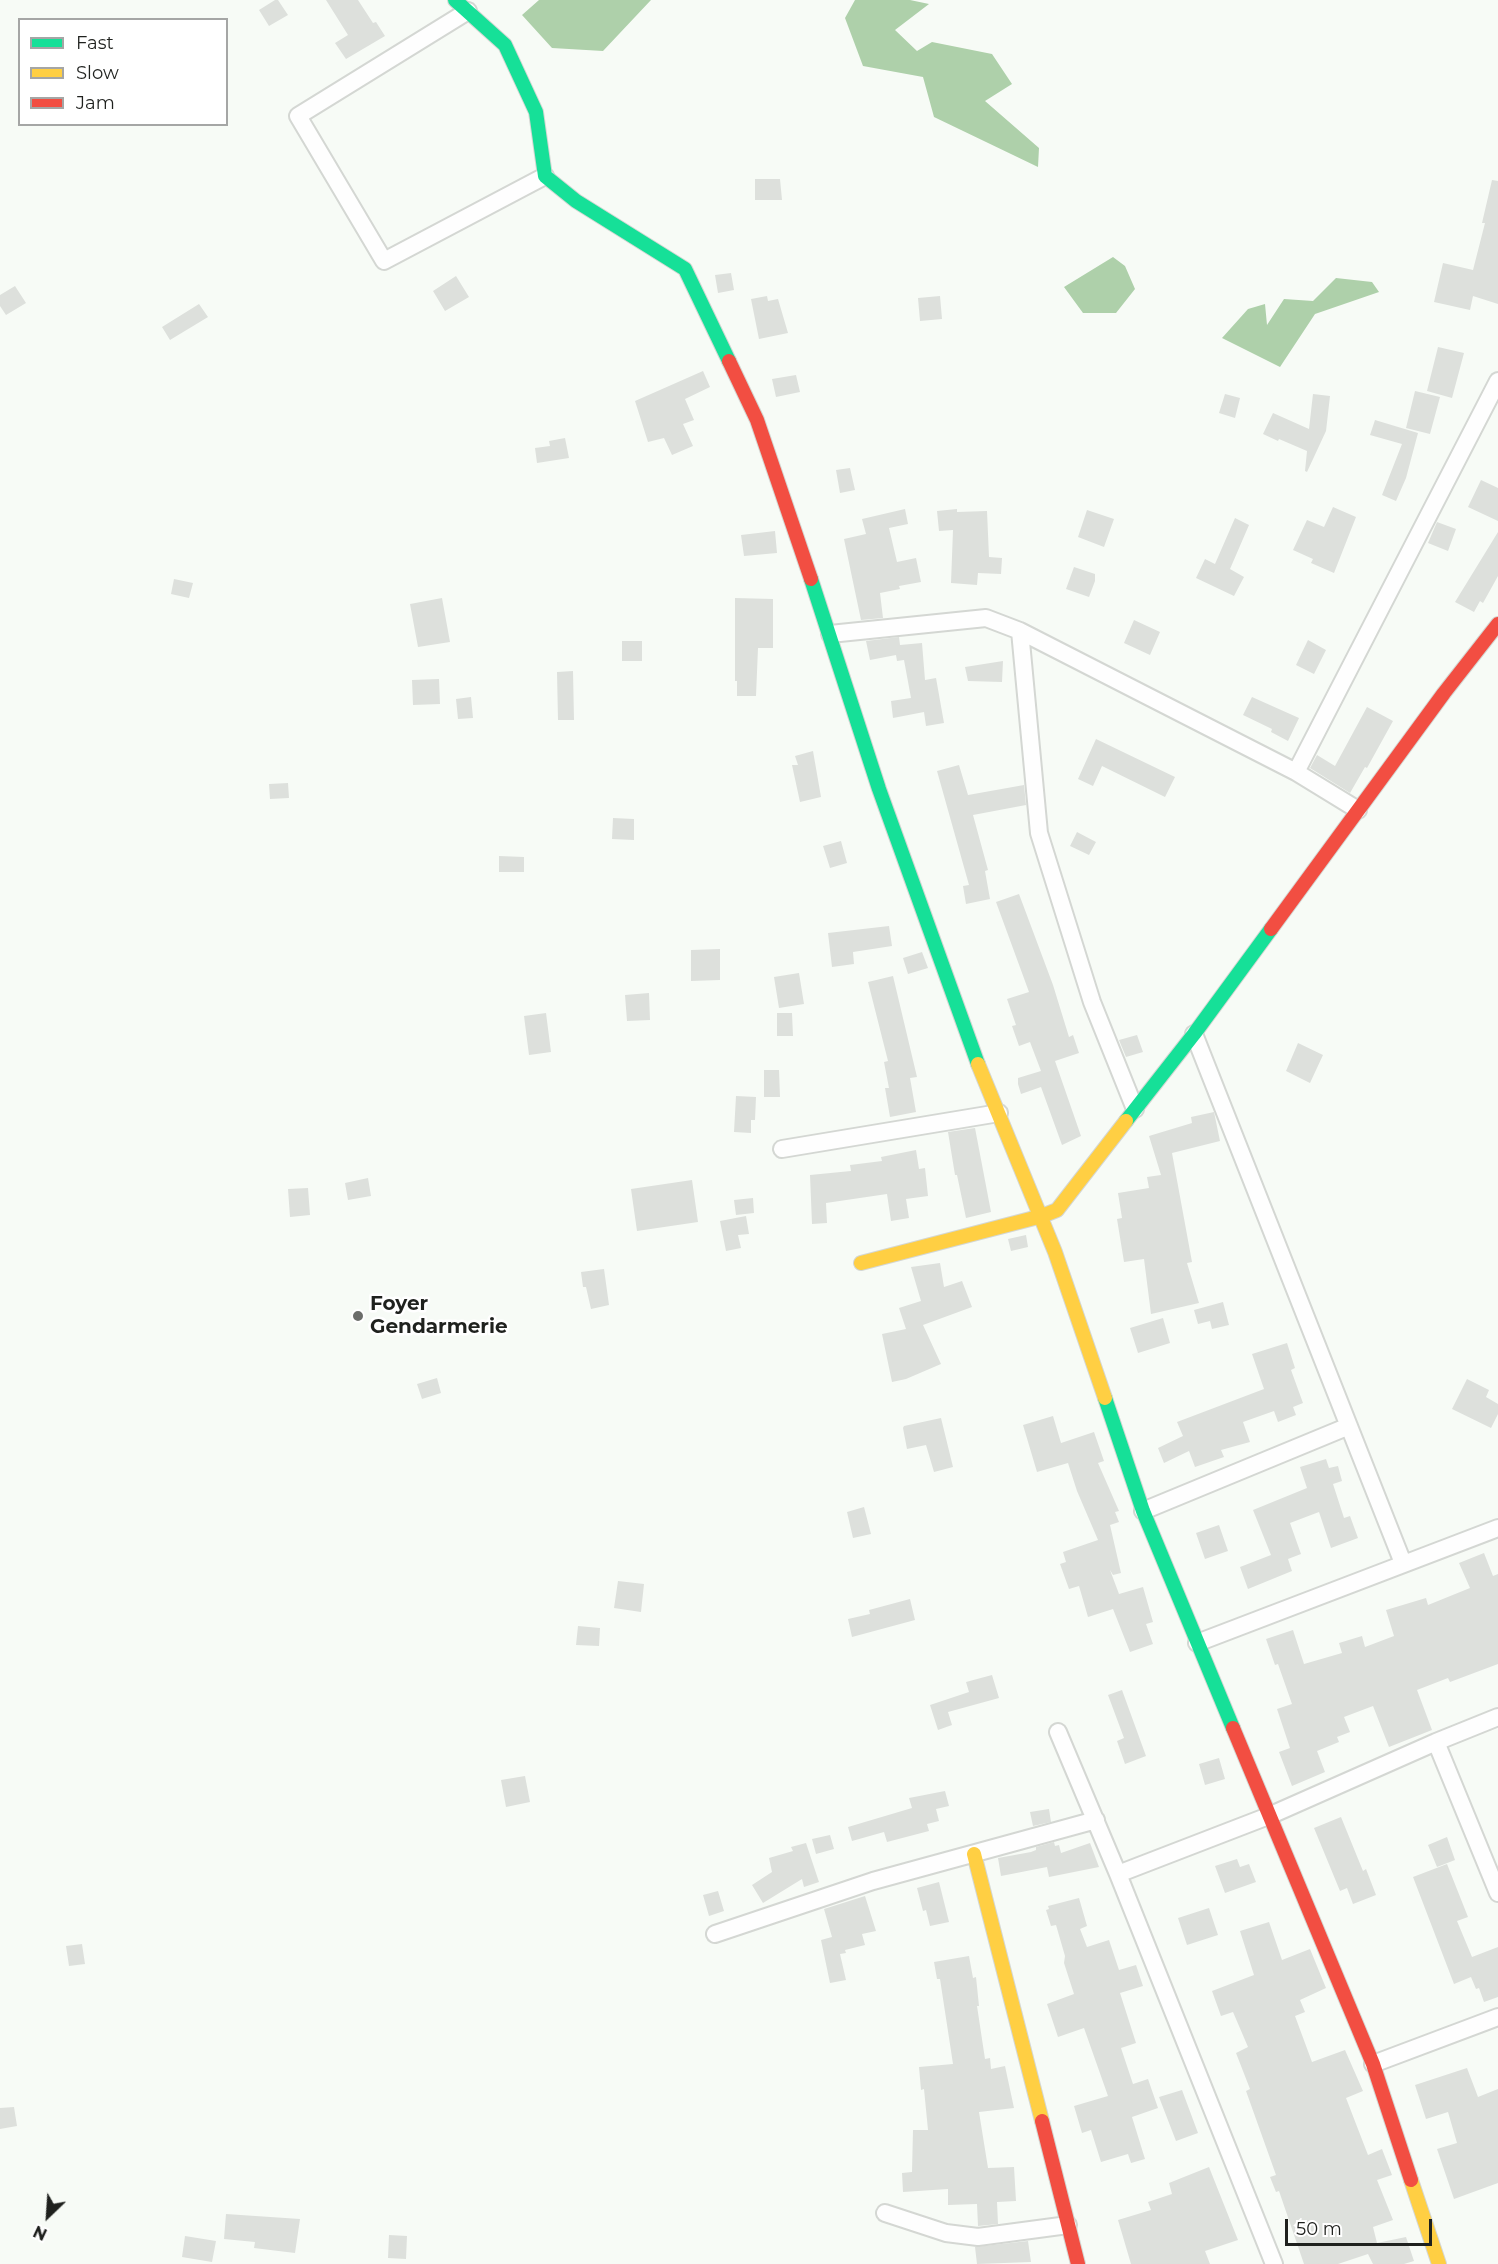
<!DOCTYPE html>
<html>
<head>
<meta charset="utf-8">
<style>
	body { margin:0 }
	#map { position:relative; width:1498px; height:2264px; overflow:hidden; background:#f7fbf6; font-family:Montserrat,sans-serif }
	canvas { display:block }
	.legend { position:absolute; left:18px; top:18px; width:210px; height:108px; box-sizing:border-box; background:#fff; border:2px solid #a5a6a5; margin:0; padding:8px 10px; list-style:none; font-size:18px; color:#1f211e }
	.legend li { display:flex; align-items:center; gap:12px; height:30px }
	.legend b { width:30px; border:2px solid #a5a6a5 }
	.north { position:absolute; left:18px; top:2186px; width:60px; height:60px; -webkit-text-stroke:4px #fff; paint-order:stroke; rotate:205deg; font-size:16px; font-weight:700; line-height:24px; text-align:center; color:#1f211e }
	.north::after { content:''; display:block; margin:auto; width:21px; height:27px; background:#1f211e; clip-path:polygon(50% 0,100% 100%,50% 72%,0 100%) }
	.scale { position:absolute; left:1285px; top:2219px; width:147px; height:27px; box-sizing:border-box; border:3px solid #1f211e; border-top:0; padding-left:8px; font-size:18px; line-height:21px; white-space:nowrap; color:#1f211e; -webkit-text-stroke:4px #fff; paint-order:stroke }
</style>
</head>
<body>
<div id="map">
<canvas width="1498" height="2264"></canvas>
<ul class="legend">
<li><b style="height:8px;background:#16e098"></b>Fast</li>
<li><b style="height:8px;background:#ffcf43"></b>Slow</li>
<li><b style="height:8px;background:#f24e42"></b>Jam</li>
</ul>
<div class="north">N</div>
<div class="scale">50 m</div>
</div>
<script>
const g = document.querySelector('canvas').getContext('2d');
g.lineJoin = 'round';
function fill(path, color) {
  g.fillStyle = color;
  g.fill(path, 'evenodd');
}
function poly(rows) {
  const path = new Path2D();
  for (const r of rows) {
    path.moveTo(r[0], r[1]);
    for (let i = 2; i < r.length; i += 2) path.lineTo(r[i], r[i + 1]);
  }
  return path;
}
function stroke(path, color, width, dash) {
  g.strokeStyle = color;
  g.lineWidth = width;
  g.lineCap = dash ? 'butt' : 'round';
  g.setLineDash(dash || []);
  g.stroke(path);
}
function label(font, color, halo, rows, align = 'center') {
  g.font = font + ' Montserrat,sans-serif';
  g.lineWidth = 5;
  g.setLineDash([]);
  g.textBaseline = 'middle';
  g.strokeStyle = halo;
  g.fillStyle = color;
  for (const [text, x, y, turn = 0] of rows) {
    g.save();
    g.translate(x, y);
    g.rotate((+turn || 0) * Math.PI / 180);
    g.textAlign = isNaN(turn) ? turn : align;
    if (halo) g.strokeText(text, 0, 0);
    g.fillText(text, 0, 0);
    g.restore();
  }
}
fill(poly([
	[539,0,651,0,603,51,552,48,522,15],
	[855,0,910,0,929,4,895,30,917,51,932,42,992,54,1012,84,985,101,1039,148,1038,167,934,117,923,77,863,66,845,18],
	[1113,257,1125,266,1135,289,1116,313,1083,313,1064,287],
	[1336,278,1372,282,1379,292,1315,314,1280,367,1222,338,1248,309,1265,304,1267,325,1284,299,1313,301]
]), '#aed0aa');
fill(poly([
	[275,0,278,0,288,15,269,26,259,10],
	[326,0,358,0,373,23,376,22,385,36,346,59,335,43,348,35],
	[755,179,780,179,782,200,755,200],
	[1492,180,1498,181,1498,304,1473,296,1470,310,1434,302,1443,263,1473,270,1485,223,1482,223],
	[731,273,734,290,718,293,715,275],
	[456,276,469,297,445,311,433,291],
	[15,286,26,303,6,315,0,306,0,295],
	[767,296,768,301,778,299,788,333,759,339,751,299],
	[940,296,942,319,920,321,918,298],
	[199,304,208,317,170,340,162,327],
	[1438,347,1464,353,1452,398,1427,391],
	[703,371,710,387,685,399,694,420,683,424,693,446,672,455,664,438,648,442,635,401],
	[796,375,800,392,776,397,772,379],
	[1415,391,1440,397,1430,434,1406,428],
	[1225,394,1240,398,1235,418,1219,413],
	[1313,394,1330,396,1326,431,1307,472,1305,471,1307,451,1279,439,1278,441,1263,434,1273,413,1309,429],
	[1375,420,1418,433,1406,478,1396,501,1382,495,1402,444,1370,435],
	[565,438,569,458,537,463,535,448,550,446,549,441],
	[850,468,855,490,840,493,836,470],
	[1481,480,1498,488,1498,521,1468,507],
	[1333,507,1356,517,1334,573,1311,563,1313,559,1293,550,1307,520,1324,527],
	[905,509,908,524,889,528,897,562,916,558,921,582,899,586,900,589,880,593,883,618,861,620,844,539,866,534,862,519],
	[957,509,957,512,987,511,989,557,1002,558,1001,574,978,573,977,585,951,583,953,530,939,531,937,511],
	[1087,510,1114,519,1104,547,1078,537],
	[1235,518,1249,525,1230,569,1244,577,1234,596,1196,578,1205,559,1215,564],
	[1437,522,1456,529,1448,551,1428,543],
	[775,531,777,553,744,556,741,535],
	[1498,532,1498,576,1483,603,1480,601,1474,612,1455,602],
	[1074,567,1095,574,1095,581,1089,597,1066,589],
	[174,579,193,583,189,598,171,594],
	[442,598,450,642,418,647,410,604],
	[735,598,773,599,773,648,758,648,756,696,737,696,737,681,735,681],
	[1134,620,1160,632,1150,655,1124,643],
	[899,637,900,645,922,643,925,680,936,678,944,723,926,726,924,712,893,718,891,701,911,698,904,660,897,661,896,655,870,660,866,641],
	[1308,640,1326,650,1314,674,1296,665],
	[622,641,642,641,642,661,622,661],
	[1003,661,1002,682,968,681,965,667],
	[573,671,574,720,558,720,557,672],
	[439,679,440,704,413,705,412,680],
	[471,697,473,718,458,719,456,699],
	[1252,697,1299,718,1288,741,1271,732,1272,729,1243,715],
	[1367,707,1393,721,1367,768,1365,767,1350,793,1310,768,1317,755,1335,766],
	[1096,739,1175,777,1165,797,1102,766,1093,786,1078,779],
	[813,751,821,797,800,802,792,765,798,765,795,756],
	[959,765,968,795,1024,785,1026,805,973,815,988,870,985,871,990,899,966,904,963,886,969,885,937,771],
	[288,783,289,798,270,799,269,784],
	[613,818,634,819,634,840,612,839],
	[1077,832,1096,842,1089,855,1070,846],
	[841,841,847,863,830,868,823,846],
	[499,856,524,857,524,872,499,872],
	[1019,894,1053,985,1069,1037,1073,1035,1079,1053,1055,1061,1081,1136,1062,1145,1041,1087,1021,1094,1018,1084,1018,1078,1041,1071,1030,1042,1019,1046,1012,1026,1016,1025,1007,999,1029,992,996,902],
	[889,926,892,946,853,952,854,964,832,967,828,933],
	[720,949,720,980,691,981,691,950],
	[922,952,928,968,908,974,903,958],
	[799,973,804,1004,779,1008,774,977],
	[893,976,917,1077,910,1078,916,1112,890,1117,885,1088,889,1088,884,1062,888,1061,868,982],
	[649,993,650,1020,627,1021,625,995],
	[546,1013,551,1052,529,1055,524,1016],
	[777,1013,792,1013,793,1036,777,1036],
	[1137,1035,1143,1052,1126,1057,1119,1040],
	[1298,1043,1323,1055,1310,1083,1286,1071],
	[764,1070,779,1070,780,1097,764,1097],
	[736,1096,756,1097,755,1120,751,1120,751,1133,734,1132],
	[1214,1112,1220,1141,1172,1153,1192,1262,1187,1263,1199,1303,1151,1314,1144,1259,1124,1262,1117,1219,1122,1218,1118,1193,1149,1188,1147,1177,1161,1175,1149,1136,1192,1123,1191,1117],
	[975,1128,991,1212,966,1218,957,1175,955,1175,948,1132],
	[916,1150,919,1169,925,1168,928,1196,906,1199,909,1218,891,1221,887,1194,826,1203,827,1223,812,1224,810,1175,851,1171,850,1165,882,1161,881,1157],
	[368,1178,371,1196,348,1200,345,1183],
	[692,1180,698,1222,637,1231,631,1189],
	[308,1188,310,1215,290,1217,288,1189],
	[753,1198,754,1213,736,1215,734,1200],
	[746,1216,749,1234,738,1235,741,1248,726,1251,720,1221],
	[1026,1235,1028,1247,1011,1251,1008,1239],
	[940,1263,944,1287,962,1281,972,1307,923,1325,941,1364,906,1379,892,1382,882,1334,906,1329,899,1308,921,1301,911,1267],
	[604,1269,609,1305,591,1309,586,1287,583,1287,581,1272],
	[1223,1302,1229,1325,1212,1329,1210,1321,1198,1324,1194,1310],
	[1163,1318,1170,1343,1138,1353,1130,1328],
	[1287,1343,1295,1368,1291,1370,1303,1403,1293,1407,1296,1415,1278,1422,1274,1411,1243,1422,1250,1442,1221,1450,1224,1457,1195,1467,1189,1451,1164,1463,1158,1448,1183,1436,1177,1422,1264,1389,1252,1354],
	[437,1378,441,1393,422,1399,417,1384],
	[1467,1379,1489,1390,1486,1397,1498,1404,1498,1414,1491,1428,1452,1409],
	[1053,1416,1061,1443,1094,1432,1104,1461,1098,1463,1119,1511,1115,1512,1119,1522,1110,1525,1121,1573,1113,1575,1110,1570,1119,1594,1143,1587,1153,1622,1146,1624,1153,1644,1130,1652,1113,1609,1088,1617,1079,1586,1069,1589,1060,1564,1066,1562,1063,1552,1098,1540,1077,1491,1068,1463,1037,1472,1023,1425],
	[941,1418,953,1467,934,1472,926,1445,907,1449,903,1428,904,1426],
	[1326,1459,1329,1468,1338,1466,1342,1481,1333,1484,1344,1518,1350,1516,1358,1538,1331,1548,1319,1512,1290,1523,1301,1554,1288,1559,1292,1571,1248,1589,1240,1567,1271,1555,1253,1510,1307,1488,1300,1467],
	[864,1507,871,1534,853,1538,847,1512],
	[1219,1525,1228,1551,1205,1559,1196,1533],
	[1484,1553,1493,1576,1498,1574,1498,1664,1450,1682,1448,1678,1417,1690,1432,1730,1389,1747,1373,1706,1344,1717,1350,1732,1337,1737,1339,1742,1317,1751,1325,1772,1292,1786,1279,1752,1290,1748,1277,1709,1292,1704,1278,1664,1275,1665,1266,1639,1293,1630,1304,1664,1342,1653,1339,1643,1362,1636,1365,1647,1394,1636,1386,1610,1426,1598,1428,1605,1470,1588,1459,1563],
	[618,1581,644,1584,641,1612,614,1608],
	[910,1599,915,1620,852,1637,848,1619,870,1614,869,1610],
	[578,1626,600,1628,599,1646,576,1645],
	[992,1675,999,1698,948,1712,952,1725,938,1730,930,1705,969,1692,966,1682],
	[1122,1690,1146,1756,1125,1764,1117,1741,1124,1738,1108,1695],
	[1219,1758,1225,1779,1205,1785,1199,1764],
	[525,1776,530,1802,506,1807,501,1780],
	[945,1791,949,1806,936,1809,939,1821,927,1824,929,1831,887,1842,884,1832,852,1841,848,1827,912,1808,909,1798],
	[1049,1809,1051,1822,1033,1826,1030,1812],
	[1341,1817,1363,1871,1366,1869,1376,1895,1353,1904,1347,1888,1340,1891,1314,1828],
	[830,1835,834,1849,816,1854,812,1839],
	[1447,1837,1455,1860,1437,1867,1428,1845],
	[1054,1842,1055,1846,1059,1845,1061,1853,1090,1843,1099,1867,1049,1877,1047,1867,1001,1876,998,1858,1031,1852,1036,1850,1036,1847],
	[806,1843,819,1882,804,1887,802,1879,763,1903,752,1885,772,1872,769,1858,793,1851,791,1847],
	[1237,1859,1240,1867,1249,1864,1256,1882,1225,1893,1215,1866],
	[1447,1864,1468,1917,1457,1921,1472,1957,1498,1947,1498,1997,1484,2002,1479,1988,1476,1989,1471,1977,1454,1984,1413,1877],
	[939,1882,949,1922,930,1926,926,1910,923,1911,917,1888],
	[718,1891,724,1911,709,1916,703,1895],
	[865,1896,876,1931,862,1934,865,1945,845,1950,846,1953,840,1954,846,1980,830,1983,821,1940,832,1937,824,1909],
	[1079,1898,1087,1926,1080,1929,1087,1947,1109,1940,1119,1970,1136,1965,1143,1986,1120,1993,1136,2043,1121,2048,1133,2084,1148,2079,1158,2108,1132,2117,1145,2159,1131,2163,1128,2154,1101,2162,1091,2130,1082,2133,1074,2106,1108,2096,1084,2028,1058,2037,1047,2004,1074,1994,1064,1963,1065,1956,1056,1925,1051,1926,1046,1910,1049,1909,1048,1906],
	[1209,1908,1218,1935,1187,1945,1178,1918],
	[1269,1922,1282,1960,1310,1949,1326,1988,1300,2000,1305,2012,1295,2016,1312,2062,1345,2050,1363,2091,1346,2098,1368,2155,1382,2149,1392,2175,1377,2180,1393,2220,1373,2227,1377,2243,1406,2237,1414,2261,1404,2264,1373,2264,1368,2254,1338,2264,1304,2264,1279,2191,1276,2192,1270,2177,1276,2175,1246,2091,1250,2089,1236,2053,1248,2047,1233,2012,1221,2016,1212,1991,1254,1975,1240,1931],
	[82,1944,85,1964,69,1966,66,1946],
	[969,1956,973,1978,976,1977,979,2006,977,2006,985,2059,990,2058,991,2069,1005,2066,1014,2108,979,2112,988,2168,1014,2167,1016,2201,997,2202,998,2224,978,2226,977,2204,948,2205,948,2189,903,2192,902,2173,912,2172,913,2130,928,2130,924,2089,921,2090,919,2067,953,2064,940,1979,937,1979,934,1962],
	[1467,2068,1478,2097,1498,2089,1498,2183,1454,2199,1437,2149,1457,2143,1448,2112,1426,2119,1415,2085],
	[1182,2090,1198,2133,1176,2141,1159,2097],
	[14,2107,17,2126,0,2129,0,2108],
	[1209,2167,1238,2240,1205,2251,1210,2264,1131,2264,1118,2220,1151,2210,1148,2202,1172,2194,1169,2183],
	[226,2214,300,2219,295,2253,254,2248,255,2242,224,2239],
	[389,2235,407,2236,406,2259,388,2258],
	[185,2236,216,2241,212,2262,182,2257],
	[1028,2241,1031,2262,977,2264,975,2247]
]), '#dde0dc');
const street = poly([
	[468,11,298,116,384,261,545,176],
	[1020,631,1039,833,1092,1002,1135,1109],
	[830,634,986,618,1020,631,1296,772,1358,810],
	[1296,772,1498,381],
	[1194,1034,1403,1563],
	[782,1149,999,1113],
	[1143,1511,1349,1426],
	[1197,1643,1498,1528],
	[1058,1732,1118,1874,1274,2264],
	[1436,1742,1498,1893],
	[1118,1874,1271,1815,1436,1742,1498,1717],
	[715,1934,873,1881,1096,1820],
	[1373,2064,1498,2017],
	[885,2213,946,2233,978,2237,1068,2225]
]);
const fast = poly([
	[455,0,505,45,536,112,545,176,576,201,685,269,729,361],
	[811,579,879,789,978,1064],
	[1126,1121,1194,1034,1271,929],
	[1105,1398,1143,1511,1233,1728]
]);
const slow = poly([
	[978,1064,1055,1252,1105,1398],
	[861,1263,1042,1216,1057,1210,1126,1121],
	[974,1854,1042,2121],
	[1411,2180,1439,2264]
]);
const jam = poly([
	[729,361,757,420,811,579],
	[1271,929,1444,693,1498,624],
	[1233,1728,1373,2064,1411,2180],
	[1042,2121,1078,2264]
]);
stroke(street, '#d4d7d3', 20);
stroke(fast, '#d4d7d3', 16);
stroke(slow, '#d4d7d3', 16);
stroke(jam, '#d4d7d3', 16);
stroke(street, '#fefefe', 16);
stroke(fast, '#16e098', 14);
stroke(slow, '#ffcf43', 14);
stroke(jam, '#f24e42', 14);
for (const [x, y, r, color] of [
	[358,1316,6,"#6b6d6a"]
]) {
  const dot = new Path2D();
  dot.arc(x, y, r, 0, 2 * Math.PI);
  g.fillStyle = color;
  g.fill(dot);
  stroke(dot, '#fff', 2);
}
label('bold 20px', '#1f211e', '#fff', [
	["Foyer",370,1304],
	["Gendarmerie",370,1327]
], 'left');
</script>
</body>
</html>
